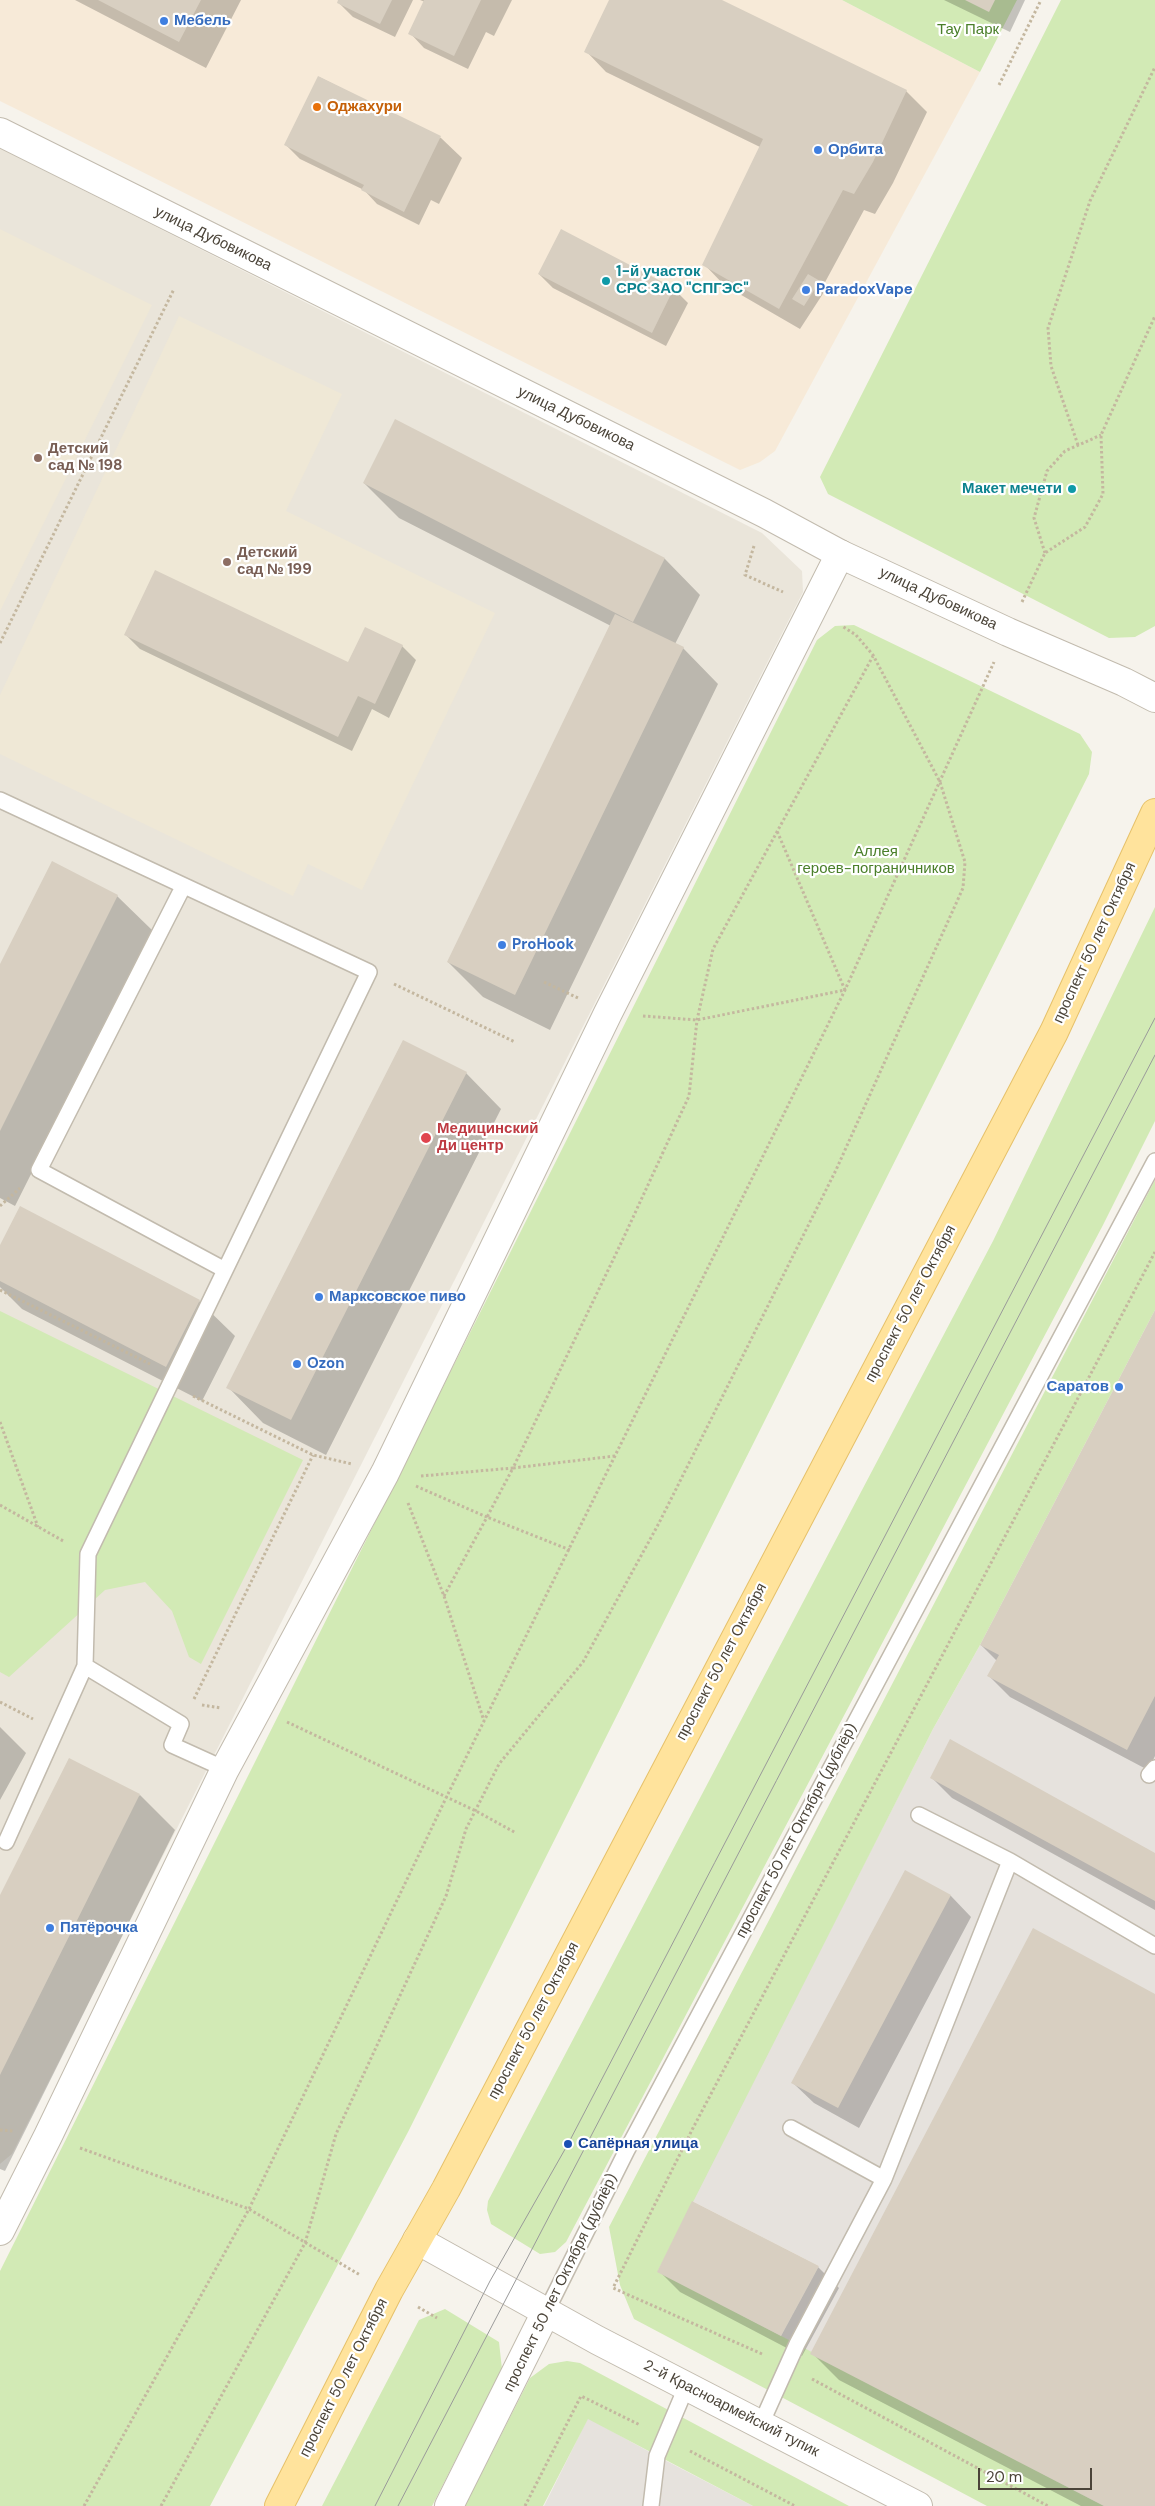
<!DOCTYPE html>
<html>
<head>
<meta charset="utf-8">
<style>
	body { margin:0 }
	#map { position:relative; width:1155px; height:2506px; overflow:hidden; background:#f6f3ec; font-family:"DM Sans",sans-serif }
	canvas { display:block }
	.scale { position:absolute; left:978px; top:2468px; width:114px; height:22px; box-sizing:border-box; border:2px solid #4b4439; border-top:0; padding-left:6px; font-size:15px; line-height:18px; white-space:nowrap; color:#4b4439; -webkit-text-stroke:4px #fff; paint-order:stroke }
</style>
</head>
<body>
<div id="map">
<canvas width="1155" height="2506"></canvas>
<div class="scale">20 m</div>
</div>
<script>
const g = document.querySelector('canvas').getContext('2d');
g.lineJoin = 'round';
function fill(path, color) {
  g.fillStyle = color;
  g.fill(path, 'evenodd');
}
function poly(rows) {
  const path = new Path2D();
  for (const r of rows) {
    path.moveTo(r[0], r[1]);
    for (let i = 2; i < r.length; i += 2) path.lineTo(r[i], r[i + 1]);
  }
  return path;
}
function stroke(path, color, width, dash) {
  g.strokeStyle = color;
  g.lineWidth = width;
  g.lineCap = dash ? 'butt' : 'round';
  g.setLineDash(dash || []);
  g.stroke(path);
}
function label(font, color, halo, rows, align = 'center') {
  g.font = font + ' "DM Sans",sans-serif';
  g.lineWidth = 4.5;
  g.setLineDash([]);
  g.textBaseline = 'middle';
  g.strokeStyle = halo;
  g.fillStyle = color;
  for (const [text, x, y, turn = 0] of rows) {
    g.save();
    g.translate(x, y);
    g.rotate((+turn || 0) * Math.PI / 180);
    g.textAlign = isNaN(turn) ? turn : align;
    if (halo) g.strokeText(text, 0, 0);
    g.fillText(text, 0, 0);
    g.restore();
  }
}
fill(poly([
	[0,148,762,533,802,571,803,592,12,2154,0,2164]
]), '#eae5da');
fill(poly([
	[0,0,842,0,980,72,775,451,760,462,740,470,0,101]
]), '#f7ead8');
fill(poly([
	[1155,1310,1155,2506,1104,2506,811,2354,781,2336,819,2266,692,2201,933,1729,980,1645],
	[588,2418,657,2456,753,2506,544,2506]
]), '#e6e2dd');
fill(poly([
	[0,229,152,305,0,611],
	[179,316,342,394,286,511,495,613,362,890,308,864,293,896,0,754,0,695]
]), '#efe8d6');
fill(poly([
	[842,0,1017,0,980,72],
	[1061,0,1155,0,1155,626,1135,637,1109,638,828,494,820,477],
	[854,625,1080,734,1092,752,1089,774,408,2132,210,2506,0,2506,0,2271,817,640,835,626],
	[1155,907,1155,1121,1103,1225,566,2242,555,2252,540,2254,491,2224,487,2210,488,2201,993,1241],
	[1155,1180,1155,1310,980,1645,933,1729,658,2271,1104,2506,987,2506,634,2319,620,2285,609,2227],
	[0,1311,303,1460,201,1664,189,1657,172,1611,145,1582,105,1590,9,1677,0,1672],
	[445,2309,499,2342,502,2369,432,2506,322,2506,419,2320],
	[567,2361,580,2363,849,2506,753,2506,588,2419,543,2506,465,2506,530,2378,549,2364]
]), '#d2eab5');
fill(poly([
	[75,0,241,0,206,68],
	[340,0,413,0,395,37,353,17,338,2],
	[420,0,512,0,494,36,486,32,468,69,424,48,410,33,425,2],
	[610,0,719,0,906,91,927,112,893,183,875,214,864,210,823,286,826,289,800,329,724,285,704,264,760,147,606,72,586,51],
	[944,0,1025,0,1010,32],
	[319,77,441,138,462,158,439,204,431,200,419,225,377,204,364,190,300,159,286,145],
	[561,231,674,289,688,303,666,346,553,288,539,274],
	[396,421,665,559,700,595,675,644,683,648,718,684,550,1030,483,997,448,962,611,626,399,518,364,483],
	[126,635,349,664,402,646,416,660,389,718,372,709,352,751,140,649],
	[117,896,153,931,15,1206,0,1198,0,967],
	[466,1073,501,1109,326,1455,263,1423,228,1387],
	[0,1247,199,1301,235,1336,202,1401,22,1309,0,1287],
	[1155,1312,1155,1756,1148,1770,1010,1697,989,1676,997,1661,981,1645],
	[0,1727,26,1753,0,1800],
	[931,1777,1155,1854,1155,1910,952,1798],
	[140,1795,175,1830,5,2171,0,2169,0,1898],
	[905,1872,951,1896,971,1917,859,2128,814,2103,793,2083],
	[1155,1995,1155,2506,1081,2506,839,2380,812,2353],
	[818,2267,839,2288,802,2356,680,2292,659,2271]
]), '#0003');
fill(poly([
	[98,0,201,0,179,42],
	[338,0,392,0,380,24,337,3],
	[424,0,481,0,454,56,408,34],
	[609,0,722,0,907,90,873,162,854,194,843,190,779,309,702,265,763,139,584,52],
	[965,0,995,0,989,12],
	[318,76,441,136,404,212,361,190,364,185,284,145],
	[561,229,674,288,652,333,538,274],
	[808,274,820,281,804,306,792,299],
	[395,419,665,558,633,622,363,483],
	[155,570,348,662,365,627,403,645,375,704,358,696,338,737,124,635],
	[615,614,684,647,515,995,447,962],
	[52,861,118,895,0,1131,0,964],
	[403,1040,467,1072,291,1420,226,1388],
	[20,1206,200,1300,166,1367,0,1281,0,1245],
	[1155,1310,1155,1696,1127,1750,987,1676,999,1655,980,1645],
	[950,1739,1155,1853,1155,1901,930,1778],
	[69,1758,140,1794,0,2075,0,1895],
	[905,1870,951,1895,838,2108,791,2083],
	[1033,1928,1155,1994,1155,2506,1104,2506,810,2354],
	[692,2201,819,2266,781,2336,657,2272]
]), '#d8cfc1');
const service = poly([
	[0,800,369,972,88,1554,85,1666,181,1724,172,1745,225,1769],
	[183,887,39,1170,225,1270],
	[1149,1775,1155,1768],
	[6,1842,85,1666],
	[1010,1861,1155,1946],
	[884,2179,1010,1861,919,1815],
	[546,2312,627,2150,1155,1161],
	[761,2424,797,2344,884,2179,791,2128],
	[651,2506,657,2456,687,2385]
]);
const minor = poly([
	[0,2231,48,2136,225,1769,385,1473,608,1013,840,554],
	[417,2240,597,2340,918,2506],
	[449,2506,546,2312]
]);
const tertiary = poly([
	[0,132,764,513,840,554,1008,632,1124,682,1155,698]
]);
const primary = poly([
	[279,2506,389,2290,446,2189,1054,1032,1155,813]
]);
stroke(service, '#c2bbae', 18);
stroke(minor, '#c2bbae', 30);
stroke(tertiary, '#c2bbae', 30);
stroke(primary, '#e6c16a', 30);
stroke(poly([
	[999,85,1041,0],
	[1078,445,1051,366,1048,328,1090,201,1155,67],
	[754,546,745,575,783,592],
	[1045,553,1034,518,1047,471,1065,451,1101,435],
	[1022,602,1045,553,1085,527,1103,494,1101,435,1155,316],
	[0,643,174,289],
	[544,982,578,998],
	[394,984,515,1042],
	[643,1016,697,1020,845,990,777,831],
	[0,1206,20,1188],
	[0,1290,150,1364],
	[193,1396,313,1455,352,1464],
	[0,1422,38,1527],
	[421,1476,513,1468,623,1239,689,1096,697,1020,713,949,873,656],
	[416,1486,487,1517,444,1596],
	[408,1503,444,1596,484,1721],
	[0,1505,65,1542],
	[570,1550,487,1517,513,1468,615,1456],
	[194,1699,313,1455],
	[0,1702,33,1719],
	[202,1705,221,1708],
	[287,1722,476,1811,516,1833],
	[0,2130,14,2131],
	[80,2148,249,2209,360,2275],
	[418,2307,437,2318],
	[762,2354,613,2288,693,2128,1155,1252],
	[812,2379,1048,2506],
	[690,2451,795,2506],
	[84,2506,249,2209,446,1798,845,990,994,662],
	[161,2506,305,2243,336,2134,446,1896,466,1829,499,1764,583,1662,659,1523,836,1170,963,888,965,862,940,782,873,655,856,635,842,626],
	[525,2506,581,2396,640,2425]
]), '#c4b79f', 3, [2.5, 2.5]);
stroke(service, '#fff', 15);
stroke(minor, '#fff', 28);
stroke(tertiary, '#fff', 28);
stroke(primary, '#ffe39c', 28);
stroke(poly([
	[375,2506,490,2281,568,2144,1155,1018],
	[398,2506,1155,1055]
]), '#9a9a9a', 1);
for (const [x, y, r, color] of [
	[164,21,5,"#3f7fe0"],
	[317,107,5,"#e8710a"],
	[818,150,5,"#3f7fe0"],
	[606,281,5,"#0f9aa8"],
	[806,290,5,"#3f7fe0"],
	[38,458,5,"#8d6e63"],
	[1072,489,5,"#0f9aa8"],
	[227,562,5,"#8d6e63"],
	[502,945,5,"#3f7fe0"],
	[426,1138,6,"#e0444e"],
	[319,1297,5,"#3f7fe0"],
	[297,1364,5,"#3f7fe0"],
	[1119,1387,5,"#3f7fe0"],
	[50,1928,5,"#3f7fe0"],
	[568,2144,5,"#1a4fb4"]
]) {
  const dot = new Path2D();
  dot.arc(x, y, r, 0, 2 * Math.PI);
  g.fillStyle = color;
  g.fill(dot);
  stroke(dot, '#fff', 2);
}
label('bold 15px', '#366cbe', '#fff', [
	["Мебель",174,21],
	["Орбита",828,150],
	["ParadoxVape",816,290],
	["ProHook",512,945],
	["Марксовское пиво",329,1297],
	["Ozon",307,1364],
	["Саратов",1109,1387,"right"],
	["Пятёрочка",60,1928]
], 'left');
label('15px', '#4a7f2a', '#fff', [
	["Тау Парк",968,30],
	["Аллея",876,852],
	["героев-пограничников",876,869]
]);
label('bold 15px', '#c56008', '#fff', [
	["Оджахури",327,107]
], 'left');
label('15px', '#4b4439', '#fff', [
	["улица Дубовикова",213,239,26],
	["улица Дубовикова",576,419,26],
	["улица Дубовикова",938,599,25],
	["проспект 50 лет Октября",1095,943,-65],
	["проспект 50 лет Октября",911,1304,-62],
	["проспект 50 лет Октября",722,1662,-62],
	["проспект 50 лет Октября (дублёр)",797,1831,-62],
	["проспект 50 лет Октября",534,2021,-62],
	["проспект 50 лет Октября (дублёр)",561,2283,-64],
	["проспект 50 лет Октября",344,2378,-63],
	["2-й Красноармейский тупик",731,2409,27]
]);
label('bold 15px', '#0d838f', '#fff', [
	["1-й участок",616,272],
	["СРС ЗАО \"СПГЭС\"",616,289],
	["Макет мечети",1062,489,"right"]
], 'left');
label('bold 15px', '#785e54', '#fff', [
	["Детский",48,449],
	["сад № 198",48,466],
	["Детский",237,553],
	["сад № 199",237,570]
], 'left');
label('bold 15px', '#be3a42', '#fff', [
	["Медицинский",437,1129],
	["Ди центр",437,1146]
], 'left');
label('bold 15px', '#164399', '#fff', [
	["Сапёрная улица",578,2144]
], 'left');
</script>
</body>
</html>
